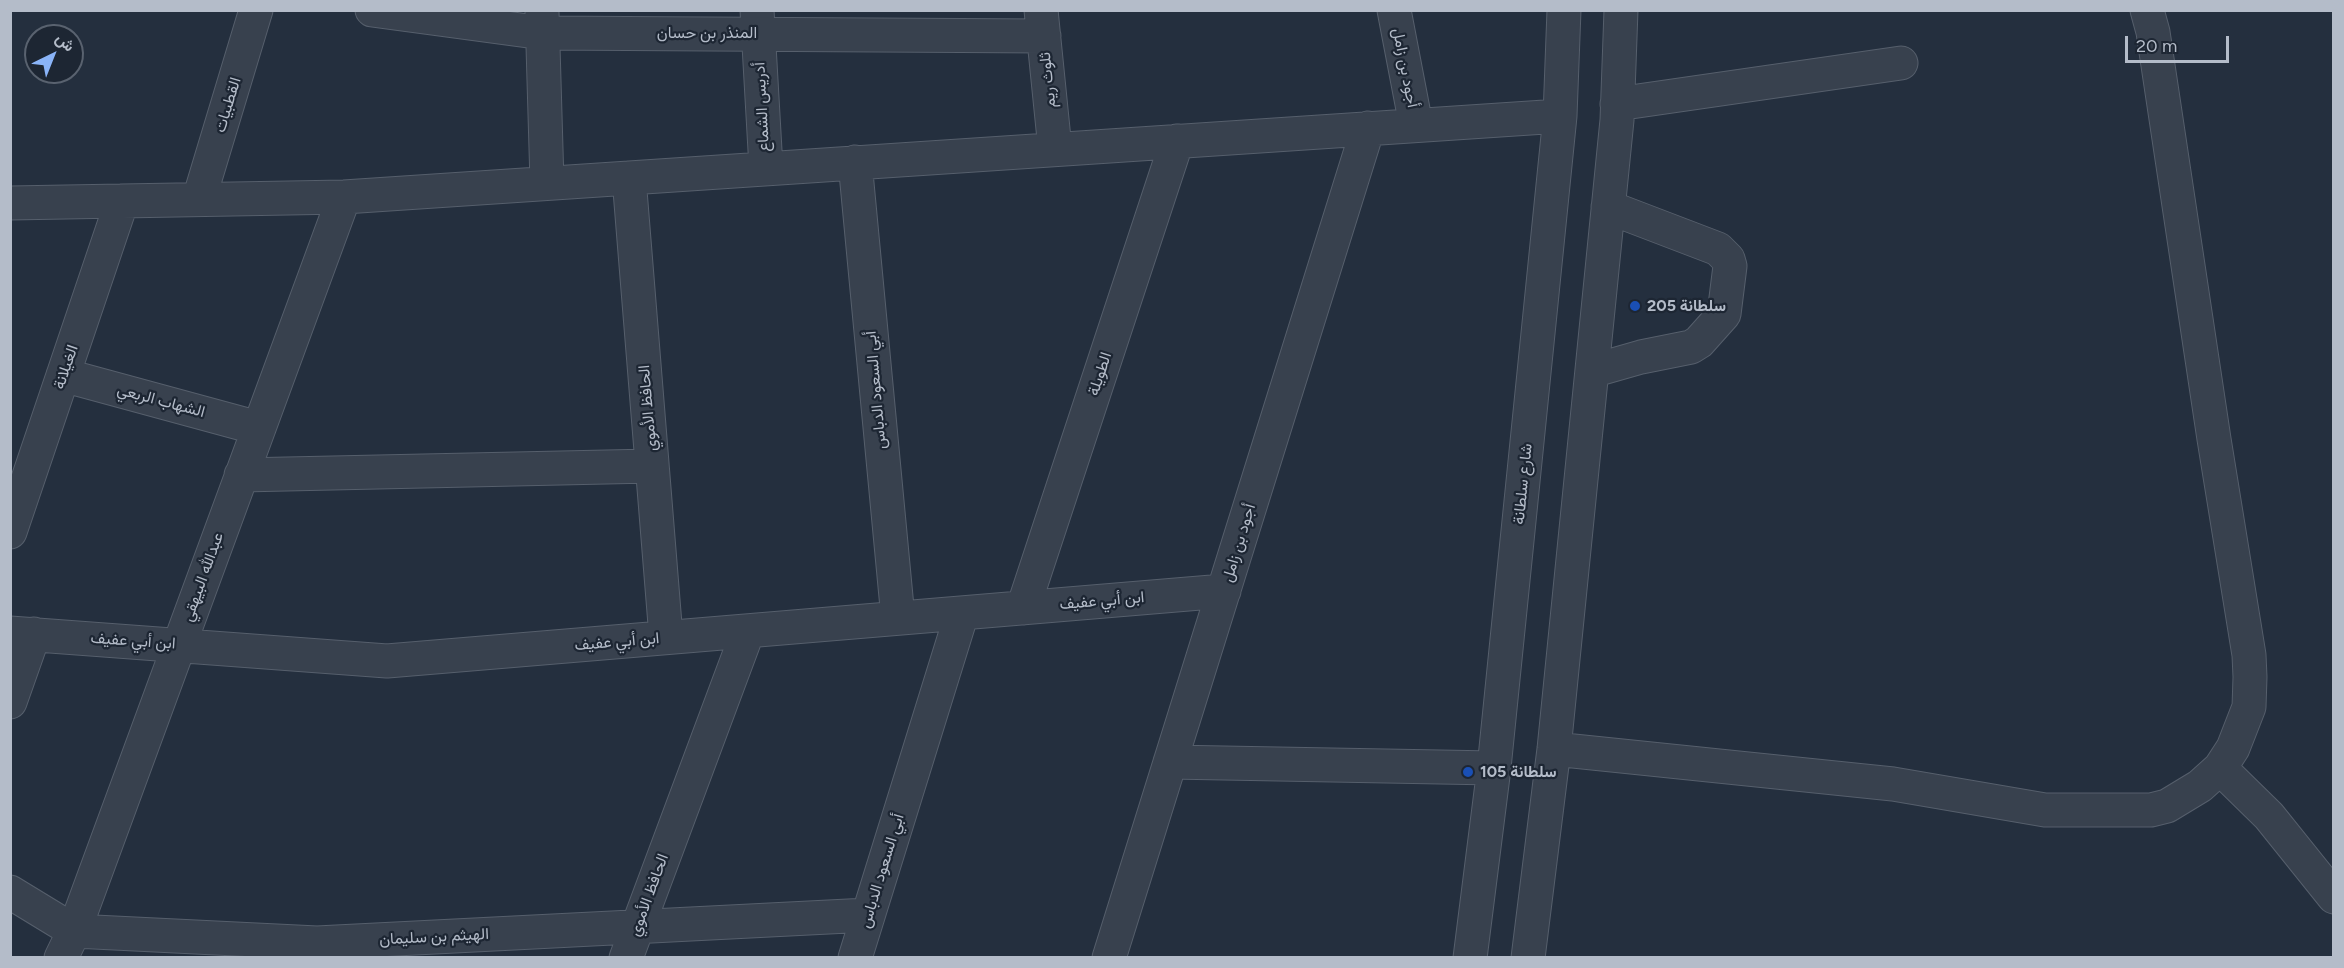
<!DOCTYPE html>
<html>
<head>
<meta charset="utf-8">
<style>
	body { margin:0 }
	#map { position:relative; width:2344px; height:968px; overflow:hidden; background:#242f3e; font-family:Figtree,Vazirmatn,sans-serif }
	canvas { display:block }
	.frame { position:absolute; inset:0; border:12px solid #b4bcc9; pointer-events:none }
	.north { position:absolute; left:24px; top:24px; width:60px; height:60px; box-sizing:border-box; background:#1d2633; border:2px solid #59626f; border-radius:50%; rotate:43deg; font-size:16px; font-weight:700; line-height:24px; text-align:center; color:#b4bcc9 }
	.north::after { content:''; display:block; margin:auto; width:21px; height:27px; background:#8ab4f8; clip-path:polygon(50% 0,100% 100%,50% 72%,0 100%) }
	.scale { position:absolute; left:2125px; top:36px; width:104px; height:27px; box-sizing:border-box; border:3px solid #b4bcc9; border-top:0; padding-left:8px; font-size:18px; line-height:21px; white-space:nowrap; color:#b4bcc9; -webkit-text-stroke:4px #1d2633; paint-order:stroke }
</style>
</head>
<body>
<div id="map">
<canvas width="2344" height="968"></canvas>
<div class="frame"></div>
<div class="north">ش</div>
<div class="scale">20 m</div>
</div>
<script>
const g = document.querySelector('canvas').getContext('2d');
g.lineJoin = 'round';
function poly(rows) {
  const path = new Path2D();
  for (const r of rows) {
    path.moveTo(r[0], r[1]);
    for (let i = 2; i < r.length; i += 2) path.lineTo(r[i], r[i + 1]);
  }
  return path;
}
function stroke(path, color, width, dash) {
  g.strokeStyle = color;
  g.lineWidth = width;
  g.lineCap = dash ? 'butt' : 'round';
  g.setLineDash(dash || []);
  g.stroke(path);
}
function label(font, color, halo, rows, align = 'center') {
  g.font = font + ' Figtree,Vazirmatn,sans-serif';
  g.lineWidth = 4.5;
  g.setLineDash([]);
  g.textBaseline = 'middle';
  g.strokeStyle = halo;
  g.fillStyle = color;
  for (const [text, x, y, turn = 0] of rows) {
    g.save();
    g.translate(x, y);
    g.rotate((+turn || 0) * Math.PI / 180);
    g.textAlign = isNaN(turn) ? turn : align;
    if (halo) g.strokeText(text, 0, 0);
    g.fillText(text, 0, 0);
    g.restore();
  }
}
const minor = poly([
	[372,10,543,33,1044,36],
	[757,10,766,168],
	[1041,10,1055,149],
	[1394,10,1416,125],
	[542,12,547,183],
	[1617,104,1901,63],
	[855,162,898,618],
	[629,178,666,637],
	[199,199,256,10],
	[10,203,344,197,1560,116],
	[1592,371,1641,357,1691,347,1699,342,1724,314,1730,266,1728,259,1718,249,1608,207],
	[63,375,258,428],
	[241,475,652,466],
	[10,532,122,201],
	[1023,608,1177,141],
	[10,633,387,661,1224,591],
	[10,702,34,634],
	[1554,749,1893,784,2045,810,2151,810,2167,806,2200,786,2220,768,2233,748,2249,707,2250,677,2249,655,2214,439,2153,32,2147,10],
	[1170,762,1494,768],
	[2220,768,2269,816,2334,897],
	[10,892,74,931,317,943,868,915],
	[61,958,74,931,344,197],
	[626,958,748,631],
	[855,958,962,613],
	[1109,958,1368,128],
	[1470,958,1494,768,1560,116,1564,10],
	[1528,958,1554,749,1617,120,1621,10]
]);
stroke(minor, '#565f6c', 35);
stroke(minor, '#38414e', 33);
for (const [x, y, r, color] of [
	[1635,306,6,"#1a4fb4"],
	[1468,772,6,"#1a4fb4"]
]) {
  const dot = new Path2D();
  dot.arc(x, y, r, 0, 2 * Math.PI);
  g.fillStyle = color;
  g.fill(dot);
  stroke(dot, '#1d2633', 2);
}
label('16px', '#b4bcc9', '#1d2633', [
	["المنذر بن حسان",707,33],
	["أجود بن زامل",1405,68,79],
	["ثلوث ريم",1048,80,-96],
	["القطبيات",228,105,-73],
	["أدريس الشماع",762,107,-93],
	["الغيلانة",66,367,-71],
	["الطويلة",1100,374,-72],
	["أبي السعود الدباس",876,390,-95],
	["الشهاب الربعي",161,401,15],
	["الحافظ الأموي",648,408,-95],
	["شارع سلطانة",1523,484,-84],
	["أجود بن زامل",1239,543,-73],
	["عبدالله البيهقي",203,577,-70],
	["ابن أبي عفيف",1102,601,-5],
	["ابن أبي عفيف",133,641,4],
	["ابن أبي عفيف",617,642,-5],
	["أبي السعود الدباس",882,871,-73],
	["الحافظ الأموي",649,895,-70],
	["الهيثم بن سليمان",434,937,-3]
]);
label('bold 16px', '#b4bcc9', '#1d2633', [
	["سلطانة 205",1647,306],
	["سلطانة 105",1480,772]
], 'left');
</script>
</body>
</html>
